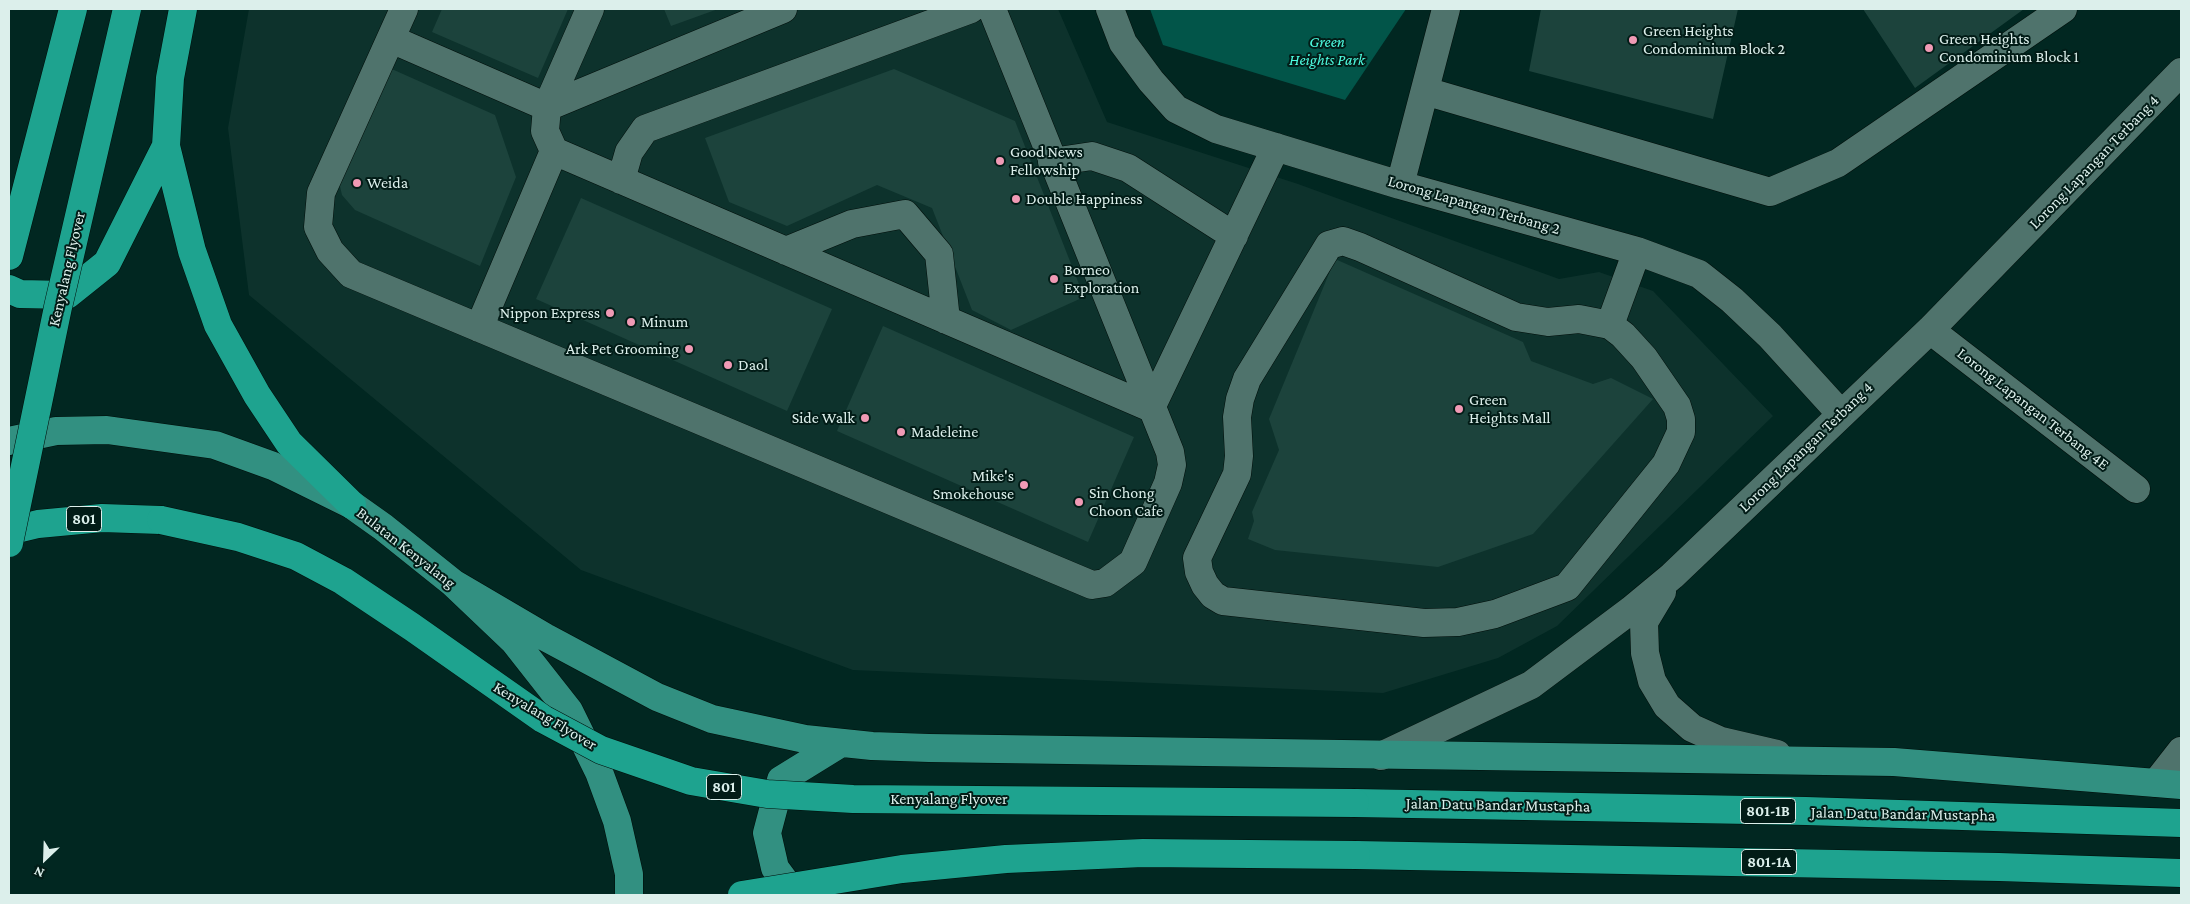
<!DOCTYPE html>
<html>
<head>
<meta charset="utf-8">
<style>
	body { margin:0 }
	#map { position:relative; width:2190px; height:904px; overflow:hidden; background:#012721; font-family:"Crimson Pro",serif }
	canvas { display:block }
	.frame { position:absolute; inset:0; border:10px solid #dcefeb; pointer-events:none }
	.north { position:absolute; left:20px; top:834px; width:50px; height:50px; -webkit-text-stroke:4px #021c17; paint-order:stroke; rotate:204deg; font-size:14px; font-weight:700; line-height:20px; text-align:center; color:#dcefeb }
	.north::after { content:''; display:block; margin:auto; width:18px; height:22px; background:#dcefeb; clip-path:polygon(50% 0,100% 100%,50% 72%,0 100%) }
</style>
</head>
<body>
<div id="map">
<canvas width="2190" height="904"></canvas>
<div class="frame"></div>
<div class="north">N</div>
</div>
<script>
const g = document.querySelector('canvas').getContext('2d');
g.lineJoin = 'round';
function fill(path, color) {
  g.fillStyle = color;
  g.fill(path, 'evenodd');
}
function poly(rows) {
  const path = new Path2D();
  for (const r of rows) {
    path.moveTo(r[0], r[1]);
    for (let i = 2; i < r.length; i += 2) path.lineTo(r[i], r[i + 1]);
  }
  return path;
}
function stroke(path, color, width, dash) {
  g.strokeStyle = color;
  g.lineWidth = width;
  g.lineCap = dash ? 'butt' : 'round';
  g.setLineDash(dash || []);
  g.stroke(path);
}
function label(font, color, halo, rows, align = 'center') {
  g.font = font + ' "Crimson Pro",serif';
  g.lineWidth = 4;
  g.setLineDash([]);
  g.textBaseline = 'middle';
  g.strokeStyle = halo;
  g.fillStyle = color;
  for (const [text, x, y, turn = 0] of rows) {
    g.save();
    g.translate(x, y);
    g.rotate((+turn || 0) * Math.PI / 180);
    g.textAlign = isNaN(turn) ? turn : align;
    if (halo) g.strokeText(text, 0, 0);
    g.fillText(text, 0, 0);
    g.restore();
  }
}
fill(poly([
	[249,9,1058,9,1107,122,1298,184,1559,279,1599,272,1653,291,1773,416,1557,626,1498,658,1383,693,853,670,581,570,249,295,228,128]
]), '#0d322c');
fill(poly([
	[1150,9,1406,9,1345,100,1163,45]
]), '#025549');
fill(poly([
	[442,9,568,9,538,78,432,32],
	[664,9,718,9,671,26],
	[1541,9,1738,9,1713,119,1529,71],
	[1863,9,2024,9,1915,88],
	[385,66,495,115,516,177,480,266,355,210,342,195,338,178],
	[894,69,1015,121,1084,297,1011,330,972,310,932,208,877,185,787,226,729,202,705,138],
	[581,198,832,309,787,411,536,299],
	[1335,259,1523,342,1531,361,1593,384,1611,378,1653,399,1533,534,1438,567,1275,550,1248,539,1254,521,1252,512,1279,450,1269,419],
	[883,326,1134,437,1088,542,837,431]
]), '#1c433c');
const minor = poly([
	[404,9,321,193,318,227,330,251,351,274,1092,585,1105,583,1133,562,1168,483,1172,465,1170,452,992,9],
	[1110,9,1123,43,1151,81,1176,109,1216,129,1400,185,1637,251,1699,274,1732,300,1770,336,1841,414],
	[391,39,547,107,783,9],
	[1425,91,1770,192,1838,163,2063,9],
	[554,151,1151,408,1276,147],
	[1052,162,1092,156,1128,168,1234,236],
	[621,180,629,152,645,129,971,9],
	[1400,185,1446,9],
	[1343,241,1360,247,1516,317,1548,322,1579,319,1610,325,1623,335,1644,358,1677,406,1681,419,1681,432,1666,464,1567,587,1495,614,1458,622,1424,623,1223,601,1213,595,1205,585,1199,572,1197,558,1237,474,1239,456,1237,417,1240,399,1247,379,1329,245,1343,241],
	[786,251,852,224,905,214,939,254,946,320],
	[1610,325,1637,251],
	[479,328,554,151,545,131,547,107,590,9],
	[1930,330,2136,489],
	[1662,592,1644,622,1645,653,1652,681,1667,706,1692,728,1721,741,1777,754],
	[1381,756,1531,685,1631,610,1672,576,1930,330,2181,72],
	[2156,783,2181,751]
]);
const major = poly([
	[9,441,56,431,107,430,215,445,273,466,352,505,383,527,453,583,514,641,569,711,599,772,617,821,629,874,629,895],
	[453,583,545,637,657,697,712,719,805,739,872,746,929,748,1894,762,2181,785],
	[795,895,775,868,767,833,781,780,841,743]
]);
const highway = poly([
	[183,9,170,78,166,146,192,251,218,325,257,395,289,443,352,505],
	[9,256,73,9],
	[9,289,20,294,67,295,107,263,166,146],
	[9,531,38,524,102,518,161,520],
	[1355,803,1806,811,2181,823],
	[1356,855,1999,867,2181,873]
]);
stroke(minor, '#000e0a', 29);
stroke(major, '#000e0a', 29);
stroke(highway, '#000e0a', 29);
stroke(minor, '#4f736c', 28);
stroke(major, '#329081', 28);
stroke(highway, '#1ea38f', 28);
const highwayBridge = poly([
	[161,520,238,537,296,556,343,581,412,627,543,719,601,750,691,781,767,794,853,799,1355,803],
	[9,543,58,307,127,9],
	[742,895,902,869,1006,859,1143,853,1356,855]
]);
stroke(highwayBridge, '#000e0a', 29, []);
stroke(highwayBridge, '#1ea38f', 28);
for (const [x, y, r, color] of [
	[1633,40,5,"#f09ab5"],
	[1929,48,5,"#f09ab5"],
	[1000,161,5,"#f09ab5"],
	[357,183,5,"#f09ab5"],
	[1016,199,5,"#f09ab5"],
	[1054,279,5,"#f09ab5"],
	[610,313,5,"#f09ab5"],
	[631,322,5,"#f09ab5"],
	[689,349,5,"#f09ab5"],
	[728,365,5,"#f09ab5"],
	[1459,409,5,"#f09ab5"],
	[865,418,5,"#f09ab5"],
	[901,432,5,"#f09ab5"],
	[1024,485,5,"#f09ab5"],
	[1079,502,5,"#f09ab5"]
]) {
  const dot = new Path2D();
  dot.arc(x, y, r, 0, 2 * Math.PI);
  g.fillStyle = color;
  g.fill(dot);
  stroke(dot, '#021c17', 2);
}
for (const [x, y, w] of [
	[84,519,35],
	[724,787,35],
	[1768,811,55],
	[1769,862,55]
]) {
  const box = new Path2D();
  box.roundRect(x - w / 2, y - 12.5, w, 25, 4);
  g.fillStyle = '#021c17';
  g.fill(box);
  stroke(box, '#dcefeb', 1);
}
label('bold 15px', '#dcefeb', null, [
	["801",84,519],
	["801",724,787],
	["801-1B",1768,811],
	["801-1A",1769,862]
]);
label('16px', '#dcefeb', '#021c17', [
	["Green Heights",1643,31],
	["Condominium Block 2",1643,49],
	["Green Heights",1939,39],
	["Condominium Block 1",1939,57],
	["Good News",1010,152],
	["Fellowship",1010,170],
	["Weida",367,183],
	["Double Happiness",1026,199],
	["Borneo",1064,270],
	["Exploration",1064,288],
	["Nippon Express",600,313,"right"],
	["Minum",641,322],
	["Ark Pet Grooming",679,349,"right"],
	["Daol",738,365],
	["Green",1469,400],
	["Heights Mall",1469,418],
	["Side Walk",855,418,"right"],
	["Madeleine",911,432],
	["Mike's",1014,476,"right"],
	["Smokehouse",1014,494,"right"],
	["Sin Chong",1089,493],
	["Choon Cafe",1089,511]
], 'left');
label('italic 16px', '#4efce0', '#021c17', [
	["Green",1327,42],
	["Heights Park",1327,60]
]);
label('16px', '#dcefeb', '#021c17', [
	["Lorong Lapangan Terbang 4",2094,162,-46],
	["Lorong Lapangan Terbang 2",1474,205,16],
	["Kenyalang Flyover",67,269,-77],
	["Lorong Lapangan Terbang 4E",2033,409,38],
	["Lorong Lapangan Terbang 4",1806,447,-44],
	["Bulatan Kenyalang",406,548,38],
	["Kenyalang Flyover",545,716,31],
	["Kenyalang Flyover",949,799],
	["Jalan Datu Bandar Mustapha",1498,805,1],
	["Jalan Datu Bandar Mustapha",1903,814,1]
]);
</script>
</body>
</html>
